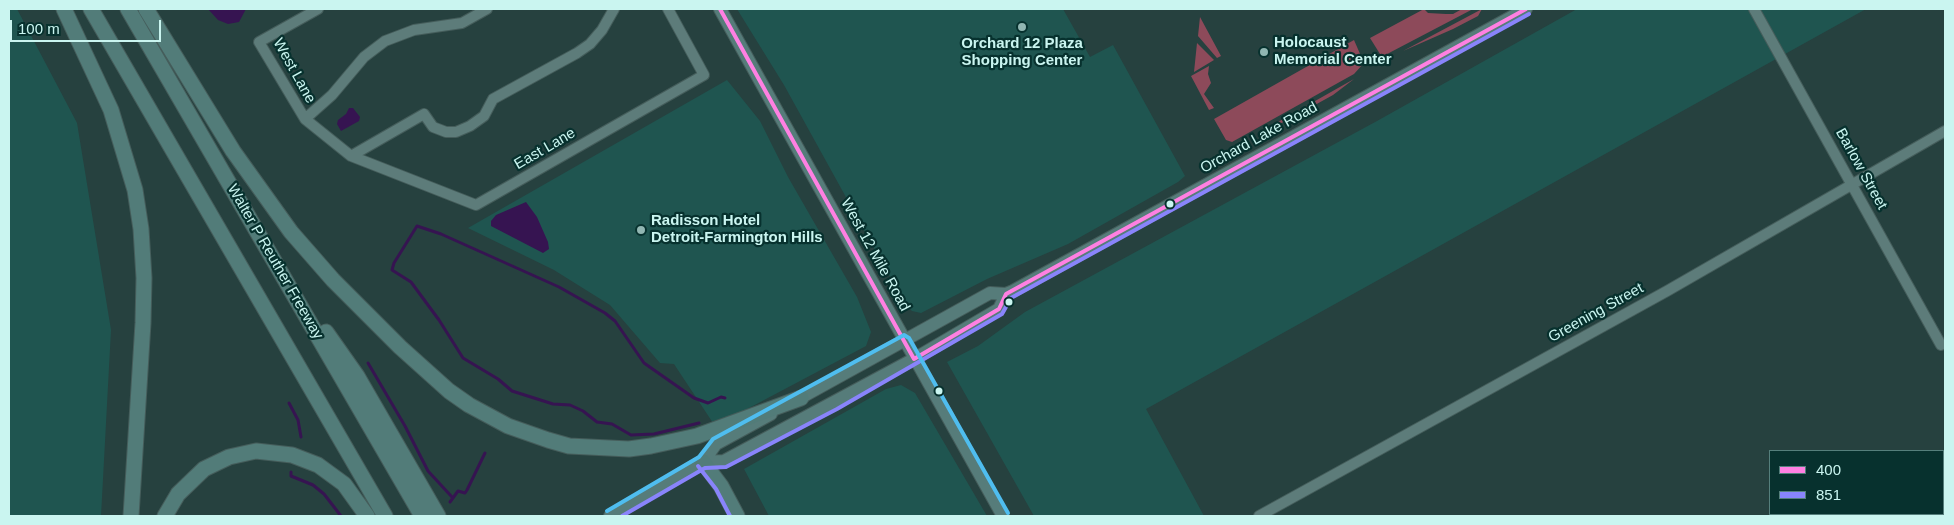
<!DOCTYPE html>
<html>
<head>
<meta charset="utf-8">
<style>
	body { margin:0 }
	#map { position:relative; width:1954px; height:525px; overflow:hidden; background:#26413f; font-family:Helvetica,sans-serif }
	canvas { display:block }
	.frame { position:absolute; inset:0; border:10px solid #caf5f0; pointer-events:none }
	.legend { position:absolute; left:1769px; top:450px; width:175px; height:65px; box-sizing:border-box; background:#07312e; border:1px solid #557f7c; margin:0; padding:6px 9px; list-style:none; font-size:15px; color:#caf5f0 }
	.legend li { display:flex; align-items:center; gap:10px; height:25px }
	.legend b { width:25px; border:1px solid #557f7c }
	.scale { position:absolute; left:10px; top:20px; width:151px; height:22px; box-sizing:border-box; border:2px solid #caf5f0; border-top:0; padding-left:6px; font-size:15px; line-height:18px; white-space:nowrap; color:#caf5f0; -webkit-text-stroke:4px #07312e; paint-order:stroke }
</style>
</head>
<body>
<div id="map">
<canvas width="1954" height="525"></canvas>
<div class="frame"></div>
<ul class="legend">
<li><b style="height:6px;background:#ff80e2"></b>400</li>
<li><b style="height:6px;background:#8984fb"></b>851</li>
</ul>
<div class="scale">100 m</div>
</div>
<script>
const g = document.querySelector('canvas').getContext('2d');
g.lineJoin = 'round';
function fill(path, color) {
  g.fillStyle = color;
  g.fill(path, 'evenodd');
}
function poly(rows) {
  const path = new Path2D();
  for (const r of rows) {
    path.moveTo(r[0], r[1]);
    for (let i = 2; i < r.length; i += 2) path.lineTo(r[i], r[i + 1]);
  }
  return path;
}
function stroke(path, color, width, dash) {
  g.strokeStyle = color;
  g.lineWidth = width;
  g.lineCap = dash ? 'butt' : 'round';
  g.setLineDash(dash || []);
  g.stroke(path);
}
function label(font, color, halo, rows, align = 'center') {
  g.font = font + ' Helvetica,sans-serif';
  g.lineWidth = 4.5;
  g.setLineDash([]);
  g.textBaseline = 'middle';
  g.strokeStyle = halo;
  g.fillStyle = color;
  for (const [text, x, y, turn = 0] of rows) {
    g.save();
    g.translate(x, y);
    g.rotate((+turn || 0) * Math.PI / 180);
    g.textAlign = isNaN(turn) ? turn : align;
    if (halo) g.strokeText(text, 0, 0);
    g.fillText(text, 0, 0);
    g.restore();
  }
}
fill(poly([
	[9,9,17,9,77,123,111,330,101,516,9,516],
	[737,9,1063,9,1090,57,1113,45,1185,176,1178,182,1068,244,987,279,921,313,912,311,905,304,784,85],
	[1577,9,1866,9,1146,409,1204,516,1034,516,947,362,978,346,1025,312,1377,121],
	[727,80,760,121,788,177,857,297,871,332,866,346,715,426,674,364,660,363,610,305,554,270,468,228],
	[901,385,915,393,987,516,769,516,744,469,886,389]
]), '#1f5550');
fill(poly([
	[1424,9,1428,13,1446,14,1453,14,1462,9,1473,9,1389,53,1385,57,1380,54,1370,38],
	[1482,9,1478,16,1453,29,1403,51],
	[1200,17,1221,56,1217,58,1198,36],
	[1354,40,1364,63,1354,74,1232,142,1226,140,1214,119],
	[1197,43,1214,60,1194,72],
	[1209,66,1208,74,1211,83,1204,94,1214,108,1209,110,1191,76],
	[1354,79,1333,95,1286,121,1262,131]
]), '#8d4a5a');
fill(poly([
	[208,9,246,9,239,22,228,24,218,20],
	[349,108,353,108,360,117,359,121,341,131,337,124,338,120,346,114],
	[526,202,537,217,548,242,549,249,543,253,491,226,491,221,496,215],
	[1945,475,1945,516,1916,516,1914,514,1943,514,1943,477]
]), '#361451');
stroke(poly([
	[368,363,405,426,428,471,452,497],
	[289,403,298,420,301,437],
	[699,423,654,434,631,435,612,424,597,422,583,411,570,405,553,404,512,391,498,379,463,358,439,320,411,282,392,270,394,263,417,226,441,234,559,287,605,313,615,321,644,363,694,398,708,403,721,397,725,398],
	[291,472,291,476,313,485,324,494,341,516],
	[450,502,458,491,465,493,467,490,485,453]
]), '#361451', 3);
const minor = poly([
	[318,9,259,42,305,119,351,156,476,205,704,75,668,9],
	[1754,9,1941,345],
	[305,119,332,95,364,57,385,41,414,30,462,23,487,9],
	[351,156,424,114,433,127,446,132,456,132,470,126,484,116,493,99,577,53,590,44,602,30,614,9],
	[1259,516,1667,291,1945,131]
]);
const major = poly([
	[720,9,1003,516],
	[793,402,990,293,1006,294,1013,291,1526,9],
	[703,462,716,444,771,414],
	[610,516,703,462,724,461,914,359,999,309,1006,294]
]);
const highway = poly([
	[64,9,111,110,135,190,141,229,144,278,143,323,131,516],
	[91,9,385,516],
	[128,9,422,516],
	[146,9,233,151,291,232,333,280,400,347,449,391,469,405,508,426,548,440,569,446,629,449,651,446,697,436,801,398],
	[326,332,357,376,438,516],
	[703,462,721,486,737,516],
	[165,516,178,494,204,469,229,457,256,451,292,455,318,465,344,484,367,516]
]);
stroke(minor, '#455d5b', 12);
stroke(major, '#455d5b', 14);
stroke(highway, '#455d5b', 17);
stroke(minor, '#5d7c7a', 10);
stroke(major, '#567c7a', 12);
stroke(highway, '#527c79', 15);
stroke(poly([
	[720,9,914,359,999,309,1006,294,1526,9]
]), '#ff80e2', 4);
stroke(poly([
	[698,466,716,489,730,516],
	[622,516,705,468,726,467,837,409,1002,314,1011,298,1529,14]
]), '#8984fb', 4);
stroke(poly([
	[607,511,699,457,713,439,904,335,909,338,1008,513]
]), '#4fbdef', 4);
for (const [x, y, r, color] of [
	[1022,27,5,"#91b6b2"],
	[1264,52,5,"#91b6b2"],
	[1170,204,4.5,"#caf5f0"],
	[641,230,5,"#91b6b2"],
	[1009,302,4.5,"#caf5f0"],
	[939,391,4.5,"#caf5f0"]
]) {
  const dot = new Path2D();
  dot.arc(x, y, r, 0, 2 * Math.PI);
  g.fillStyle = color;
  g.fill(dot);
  stroke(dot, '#07312e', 2);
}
label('bold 15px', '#caf5f0', '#07312e', [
	["Holocaust",1274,43],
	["Memorial Center",1274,60],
	["Orchard 12 Plaza",1022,44,"center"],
	["Shopping Center",1022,61,"center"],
	["Radisson Hotel",651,221],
	["Detroit-Farmington Hills",651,238]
], 'left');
label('15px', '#caf5f0', '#07312e', [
	["West Lane",294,71,61],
	["Orchard Lake Road",1259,138,-29],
	["East Lane",545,149,-30],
	["Barlow Street",1861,169,61],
	["West 12 Mile Road",875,255,61],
	["Walter P Reuther Freeway",275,262,60],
	["Greening Street",1596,313,-29]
]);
</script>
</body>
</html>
